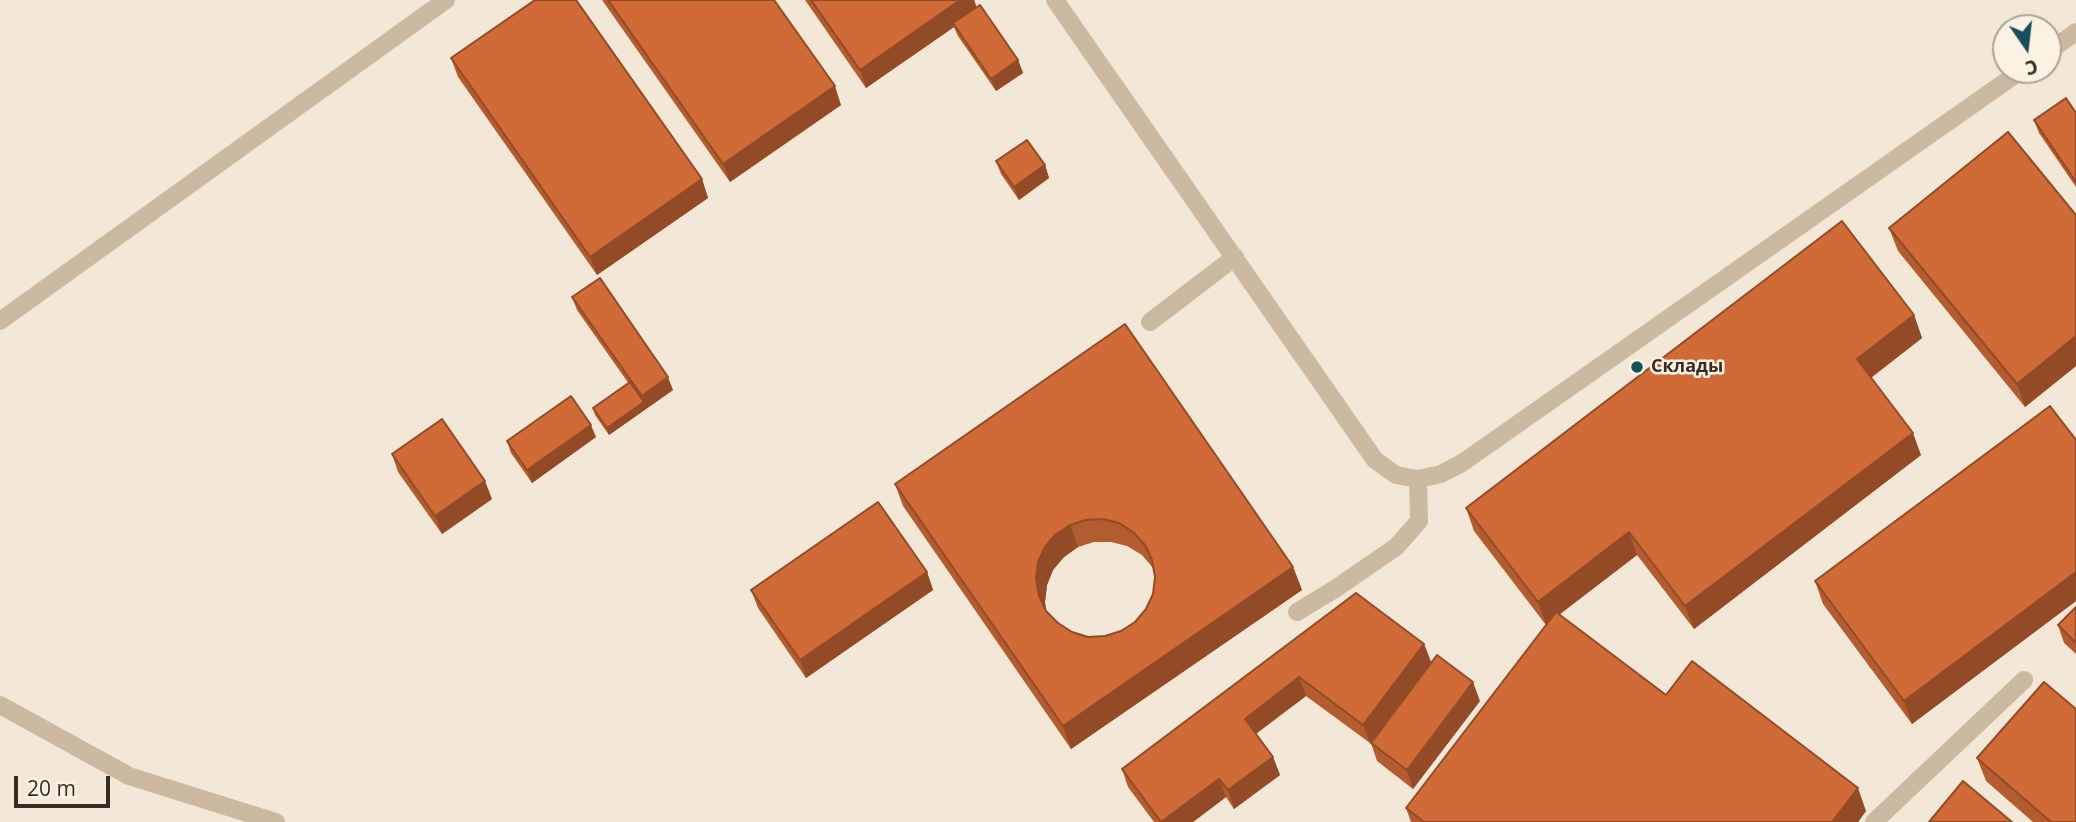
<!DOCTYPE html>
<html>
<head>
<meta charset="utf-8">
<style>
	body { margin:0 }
	#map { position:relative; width:2076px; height:822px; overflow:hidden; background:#f3e8d7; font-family:"Open Sans",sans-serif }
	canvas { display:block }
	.north { position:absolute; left:1992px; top:14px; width:70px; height:70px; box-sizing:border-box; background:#fbf2e3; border:2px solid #aca397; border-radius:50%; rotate:166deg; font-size:19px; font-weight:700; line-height:28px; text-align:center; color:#362c25 }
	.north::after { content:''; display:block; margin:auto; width:24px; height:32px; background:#17505a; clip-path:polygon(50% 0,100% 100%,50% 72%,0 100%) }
	.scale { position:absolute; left:14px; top:776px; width:96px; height:32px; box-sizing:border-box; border:4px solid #362c25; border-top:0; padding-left:9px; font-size:21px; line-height:24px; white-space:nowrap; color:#362c25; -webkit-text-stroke:5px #fbf2e3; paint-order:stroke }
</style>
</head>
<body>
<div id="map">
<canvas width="2076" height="822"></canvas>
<div class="north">С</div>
<div class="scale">20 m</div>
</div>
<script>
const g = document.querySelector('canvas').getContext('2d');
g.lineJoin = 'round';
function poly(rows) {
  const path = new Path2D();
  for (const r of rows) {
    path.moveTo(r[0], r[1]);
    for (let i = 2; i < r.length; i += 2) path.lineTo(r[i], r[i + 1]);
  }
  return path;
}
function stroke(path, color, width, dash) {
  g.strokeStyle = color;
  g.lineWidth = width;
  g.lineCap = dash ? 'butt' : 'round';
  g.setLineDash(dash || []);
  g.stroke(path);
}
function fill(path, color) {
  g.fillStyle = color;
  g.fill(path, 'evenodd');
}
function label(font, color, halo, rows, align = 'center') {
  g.font = font + ' "Open Sans",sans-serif';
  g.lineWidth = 5;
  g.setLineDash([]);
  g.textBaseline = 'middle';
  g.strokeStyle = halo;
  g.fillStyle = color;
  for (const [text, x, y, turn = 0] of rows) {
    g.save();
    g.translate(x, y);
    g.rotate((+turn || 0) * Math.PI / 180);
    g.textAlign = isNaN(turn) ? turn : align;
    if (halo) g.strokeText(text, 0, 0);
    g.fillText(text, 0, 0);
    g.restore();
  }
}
stroke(poly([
	[0,321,446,0],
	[1150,322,1235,257],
	[1297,612,1335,589,1396,547,1419,521,1418,479],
	[0,705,129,776,276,822],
	[1874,822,2024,680]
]), '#ccb9a2', 18);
stroke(poly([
	[1055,0,1375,460,1396,475,1418,479,1441,474,1462,463,2022,70],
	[2048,52,2076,32]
]), '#ccb9a2', 18);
fill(poly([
	[602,0,774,0,841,105,730,182],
	[805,0,974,0,976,7,1018,60,1023,73,996,91,958,36,954,27,866,88],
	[451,58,702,179,708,198,597,275,458,77],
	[2076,113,2076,187,2039,133,2034,120],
	[996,161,1045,165,1049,178,1019,200,1001,174],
	[2076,215,2076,366,2025,407,1898,251,1889,228],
	[572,297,673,390,609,435,595,415,593,408,629,384,577,310],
	[1914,315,1922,338,1871,378,1921,455,1694,629,1637,555,1559,614,1666,695,1866,811,1858,822,1411,822,1406,808,1546,625,1474,531,1466,508],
	[1125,324,1293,567,1302,590,1071,749,903,506,895,484],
	[1094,542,1111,542,1127,546,1142,555,1153,568,1155,577,1153,594,1146,609,1135,622,1121,631,1105,636,1088,637,1072,632,1058,623,1046,610,1045,602,1047,585,1053,570,1064,557,1078,547],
	[596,437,532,483,511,453,507,441],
	[2076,440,2076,601,1912,724,1823,604,1815,581],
	[392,454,492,499,442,534,398,472],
	[927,572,933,590,806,678,758,608,751,590],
	[1356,593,1424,644,1431,662,1370,743,1306,696,1256,734,1273,757,1280,775,1234,809,1226,797,1193,822,1154,822,1128,787,1122,769],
	[2076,607,2076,654,2064,643,2058,625],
	[1480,701,1413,789,1377,761,1371,743],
	[1977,758,2076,822,2033,822,1986,781]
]), '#b35c2f');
fill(poly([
	[960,0,974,0,978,11,953,23,954,27,866,88,860,70],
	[1018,60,1023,73,996,91,991,79],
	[835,86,841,105,730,182,723,164],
	[1045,165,1049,178,1019,200,1014,187],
	[702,179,708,198,597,275,590,257],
	[1914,315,1922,338,1865,382,1857,359],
	[2076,336,2076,366,2025,407,2017,384],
	[668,377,673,390,609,435,607,428,644,402,642,396],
	[591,425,596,437,532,483,527,470],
	[1913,433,1921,455,1694,629,1685,606],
	[485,481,492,499,442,534,435,516],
	[1070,525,1078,547,1064,557,1053,570,1047,585,1045,602,1047,618,1039,596,1036,579,1038,562,1045,547,1056,534],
	[1629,532,1637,555,1546,625,1538,602],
	[1293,567,1302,590,1071,749,1063,726],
	[927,572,933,590,806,678,800,660],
	[2076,572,2076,601,1912,724,1904,701],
	[1424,644,1431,662,1370,743,1363,725],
	[1299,677,1306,696,1251,737,1245,719],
	[1473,682,1480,701,1413,789,1407,770],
	[1273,757,1280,775,1234,809,1228,790],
	[1219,779,1226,797,1193,822,1162,822],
	[1858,788,1866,811,1858,822,1832,822]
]), '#924b26');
const building = poly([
	[535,0,576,0,702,179,590,257,451,58,535,0],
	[608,0,774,0,835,86,723,164,608,0],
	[811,0,960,0,860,70,811,0],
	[980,5,1018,60,991,79,953,23,980,5],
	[2066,98,2076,113,2076,182,2034,120,2066,98],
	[2008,132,2076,215,2076,336,2017,384,1889,228,2008,132],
	[1027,140,1045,165,1014,187,996,161,1027,140],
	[1842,221,1914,315,1857,359,1913,433,1685,606,1629,532,1538,602,1466,508,1842,221],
	[600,278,668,377,642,396,572,297,600,278],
	[1125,324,1293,567,1063,726,895,484,1125,324],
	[1103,519,1119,523,1133,532,1145,545,1152,560,1155,577,1153,594,1146,609,1135,622,1121,631,1105,636,1088,637,1072,632,1058,623,1046,611,1039,596,1036,579,1038,562,1045,547,1056,534,1070,525,1086,520,1103,519],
	[630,382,644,402,607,428,593,408,630,382],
	[571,396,591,425,527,470,507,441,571,396],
	[2050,406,2076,440,2076,572,1904,701,1815,581,2050,406],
	[442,419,485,481,435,516,392,454,442,419],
	[878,502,927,572,800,660,751,590,878,502],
	[1356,593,1424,644,1363,725,1299,677,1245,719,1273,757,1228,790,1219,779,1161,822,1122,769,1356,593],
	[2076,607,2076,643,2058,625,2076,607],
	[1556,612,1666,695,1692,661,1858,788,1832,822,1424,822,1406,808,1556,612],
	[1437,655,1473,682,1407,770,1371,743,1437,655],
	[2044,682,2076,709,2076,822,2051,822,1977,758,2044,682],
	[1963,781,2012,822,1929,822,1963,781]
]);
fill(building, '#d06b37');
stroke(building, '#924b26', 2);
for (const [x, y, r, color] of [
	[1637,367,7,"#17505a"]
]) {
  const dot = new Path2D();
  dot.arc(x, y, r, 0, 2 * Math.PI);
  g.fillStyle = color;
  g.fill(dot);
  stroke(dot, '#fbf2e3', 2.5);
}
label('bold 18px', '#362c25', '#fbf2e3', [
	["Склады",1651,367]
], 'left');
</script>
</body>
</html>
